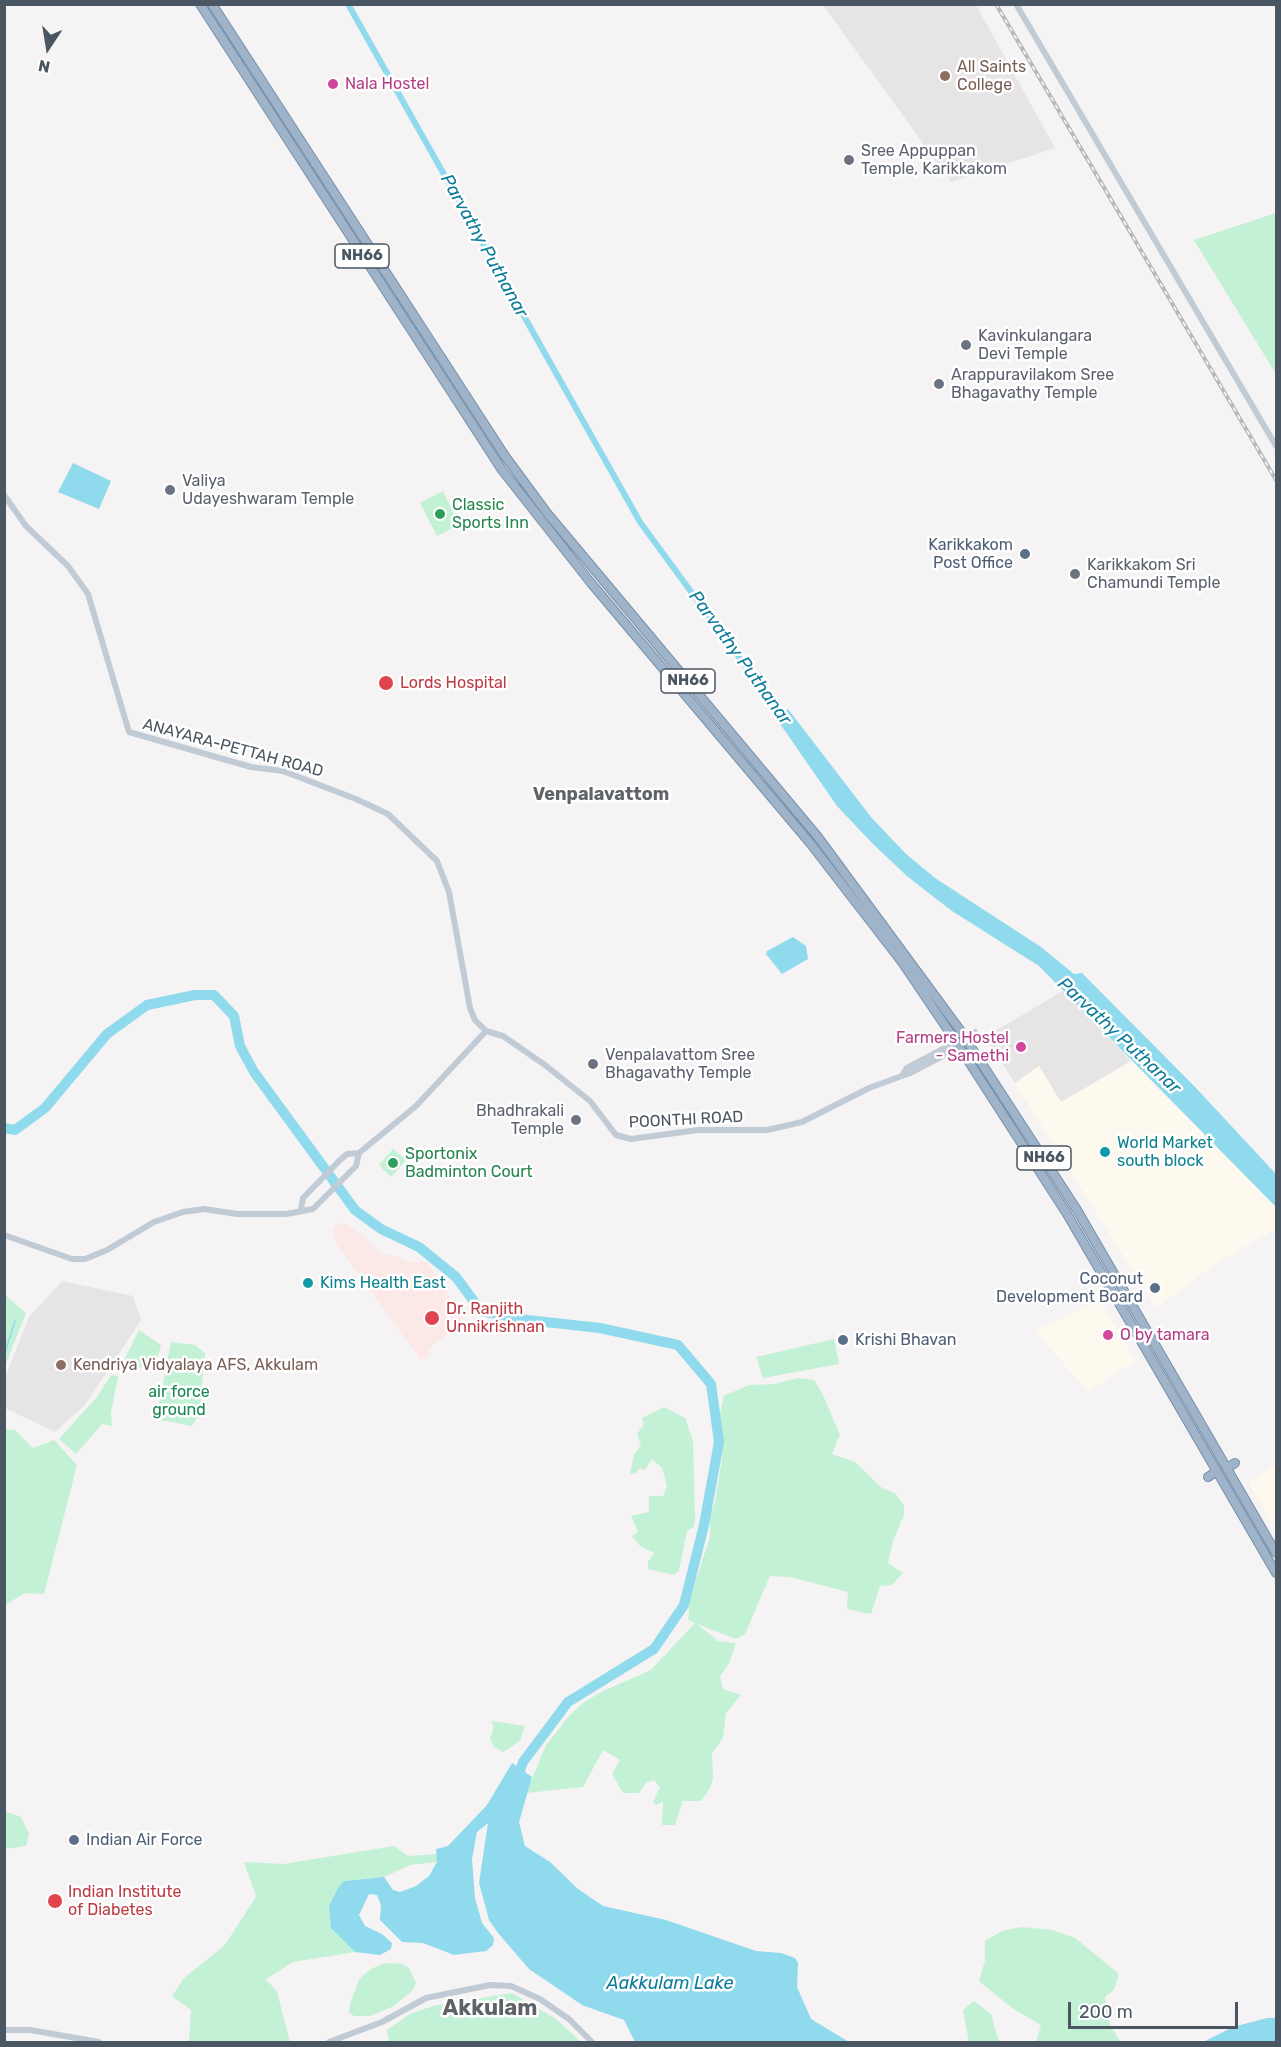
<!DOCTYPE html>
<html>
<head>
<meta charset="utf-8">
<style>
	body { margin:0 }
	#map { position:relative; width:1281px; height:2047px; overflow:hidden; background:#f5f3f3; font-family:Rubik,sans-serif }
	canvas { display:block }
	.frame { position:absolute; inset:0; border:6px solid #4a5661; pointer-events:none }
	.north { position:absolute; left:18px; top:18px; width:60px; height:60px; -webkit-text-stroke:4px #fff; paint-order:stroke; rotate:192deg; font-size:16px; font-weight:700; line-height:24px; text-align:center; color:#4a5661 }
	.north::after { content:''; display:block; margin:auto; width:21px; height:27px; background:#4a5661; clip-path:polygon(50% 0,100% 100%,50% 72%,0 100%) }
	.scale { position:absolute; left:1068px; top:2002px; width:170px; height:27px; box-sizing:border-box; border:3px solid #4a5661; border-top:0; padding-left:8px; font-size:18px; line-height:21px; white-space:nowrap; color:#4a5661; -webkit-text-stroke:4px #fff; paint-order:stroke }
</style>
</head>
<body>
<div id="map">
<canvas width="1281" height="2047"></canvas>
<div class="frame"></div>
<div class="north">N</div>
<div class="scale">200 m</div>
</div>
<script>
const g = document.querySelector('canvas').getContext('2d');
g.lineJoin = 'round';
function fill(path, color) {
  g.fillStyle = color;
  g.fill(path, 'evenodd');
}
function poly(rows) {
  const path = new Path2D();
  for (const r of rows) {
    path.moveTo(r[0], r[1]);
    for (let i = 2; i < r.length; i += 2) path.lineTo(r[i], r[i + 1]);
  }
  return path;
}
function stroke(path, color, width, dash) {
  g.strokeStyle = color;
  g.lineWidth = width;
  g.lineCap = dash ? 'butt' : 'round';
  g.setLineDash(dash || []);
  g.stroke(path);
}
function label(font, color, halo, rows, align = 'center') {
  g.font = font + ' Rubik,sans-serif';
  g.lineWidth = 5;
  g.setLineDash([]);
  g.textBaseline = 'middle';
  g.strokeStyle = halo;
  g.fillStyle = color;
  for (const [text, x, y, turn = 0] of rows) {
    g.save();
    g.translate(x, y);
    g.rotate((+turn || 0) * Math.PI / 180);
    g.textAlign = isNaN(turn) ? turn : align;
    if (halo) g.strokeText(text, 0, 0);
    g.fillText(text, 0, 0);
    g.restore();
  }
}
fill(poly([
	[1131,1061,1276,1207,1276,1229,1222,1259,1156,1308,1015,1083,1039,1066,1062,1102],
	[1100,1301,1136,1361,1088,1391,1035,1331],
	[1276,1465,1276,1531,1248,1482]
]), '#fdf9ef');
fill(poly([
	[823,5,976,5,1055,148,951,182],
	[1063,991,1131,1061,1061,1102,1039,1066,1015,1083,985,1037],
	[62,1281,133,1296,141,1320,85,1405,55,1432,5,1408,5,1378,29,1317]
]), '#e6e4e5');
fill(poly([
	[344,1223,366,1238,384,1256,390,1254,408,1262,427,1262,464,1320,428,1349,430,1355,421,1360,337,1245,332,1232,335,1225]
]), '#fce8e6');
fill(poly([
	[1276,213,1276,374,1194,240],
	[443,491,459,525,437,536,420,503],
	[393,1149,406,1160,391,1177,379,1165],
	[5,1295,26,1313,5,1366],
	[139,1330,161,1345,154,1370,122,1364],
	[834,1339,839,1364,763,1378,756,1357],
	[171,1342,195,1345,205,1353,199,1414,192,1426,156,1419],
	[111,1375,118,1376,111,1413,112,1426,102,1424,76,1454,59,1439,97,1397],
	[797,1378,814,1380,823,1395,840,1435,832,1454,855,1462,882,1488,895,1493,904,1505,904,1515,893,1541,888,1563,903,1573,892,1585,880,1586,871,1614,847,1609,848,1592,790,1577,770,1576,745,1634,736,1639,697,1624,718,1641,736,1643,729,1663,720,1677,723,1689,741,1695,726,1713,723,1738,712,1753,713,1779,710,1788,701,1801,683,1801,675,1825,662,1825,663,1802,656,1805,653,1802,660,1787,654,1780,646,1783,639,1793,623,1793,612,1774,620,1760,603,1750,583,1787,526,1793,546,1745,569,1716,583,1703,603,1691,651,1670,695,1623,688,1620,690,1598,710,1537,710,1516,715,1502,722,1459,723,1439,720,1414,724,1396,749,1385,775,1384],
	[664,1407,685,1418,693,1441,695,1518,694,1527,687,1531,679,1570,674,1575,648,1569,648,1562,654,1553,640,1546,632,1536,638,1532,631,1516,649,1512,649,1496,663,1496,667,1486,662,1468,652,1459,645,1470,640,1468,635,1474,630,1473,634,1455,641,1446,637,1434,644,1424,642,1418],
	[5,1429,15,1430,33,1448,54,1440,77,1465,44,1594,25,1593,5,1605],
	[491,1721,525,1726,520,1741,503,1752,494,1747,490,1738,494,1728],
	[4,1811,21,1817,29,1834,26,1846,5,1849],
	[394,1846,408,1856,437,1854,437,1862,410,1865,384,1877,344,1881,331,1928,355,1952,293,1962,266,1979,277,1992,290,2042,189,2042,191,2010,172,1996,184,1978,224,1946,254,1900,256,1896,244,1862,284,1864],
	[1021,1927,1053,1930,1075,1938,1119,1974,1114,1990,1105,1997,1110,2024,1120,2042,1036,2042,1041,2025,1012,2008,979,1981,985,1961,985,1941,1002,1931],
	[385,1963,402,1964,409,1968,416,1983,413,1990,394,2006,370,2016,354,2016,349,2012,351,2000,360,1978,371,1969],
	[512,1993,556,2019,581,2042,389,2042,387,2030,410,2014,433,2006],
	[974,2001,991,2014,998,2039,1001,2042,969,2042,963,2010]
]), '#c3f1d5');
fill(poly([
	[73,463,111,481,99,509,58,492],
	[788,709,871,817,905,853,935,878,1041,947,1074,974,1082,973,1196,1088,1276,1174,1276,1207,1039,966,952,911,908,877,872,843,837,806,776,718],
	[793,937,806,946,808,959,782,974,766,954,767,951],
	[512,1763,532,1777,519,1822,525,1846,550,1862,578,1889,603,1906,666,1920,756,1951,781,1953,795,1958,798,1963,797,1987,811,2019,849,2042,635,2042,624,2020,582,2005,529,1969,498,1933,489,1920,479,1883,488,1823,477,1832,472,1859,475,1898,482,1923,494,1938,493,1945,486,1951,454,1955,423,1943,402,1942,380,1920,381,1905,377,1895,369,1894,359,1915,365,1926,382,1934,392,1943,391,1949,380,1955,355,1952,331,1928,329,1906,338,1888,344,1881,384,1877,393,1890,400,1892,416,1886,429,1876,437,1862,436,1849,448,1846,487,1805],
	[1267,2018,1276,2018,1276,2042,1203,2042,1233,2027]
]), '#90daee');
stroke(poly([
	[4,1356,15,1321]
]), '#90daee', 1.5);
stroke(poly([
	[348,4,640,522,785,720]
]), '#90daee', 6);
stroke(poly([
	[4,1128,15,1130,45,1108,107,1034,147,1005,195,995,214,995,234,1016,240,1046,254,1072,355,1210,381,1229,419,1247,456,1277,481,1311,527,1320,600,1328,678,1345,711,1384,719,1442,704,1525,684,1605,654,1649,568,1702,523,1762,516,1781]
]), '#90daee', 10);
const trunk = poly([
	[200,4,502,470,591,583,810,843,902,962,952,1036],
	[212,4,505,456,547,513,818,837,960,1030],
	[971,1047,1077,1210,1276,1553],
	[962,1051,1067,1214,1276,1573],
	[1227,1468,1235,1463],
	[1208,1477,1217,1471]
]);
stroke(trunk, '#7690ad', 10);
stroke(poly([
	[1016,4,1276,446],
	[4,495,26,526,68,566,88,594,129,732,251,767,283,771,356,799,388,814,437,861,449,892,470,1008,475,1020,486,1031],
	[903,1074,907,1068,975,1032],
	[301,1209,303,1198,340,1160,347,1154,359,1153],
	[4,1235,72,1259,85,1259,107,1250,154,1222,183,1212,204,1209,237,1214,286,1214,313,1209,356,1166,359,1153,416,1106,486,1031,503,1036,545,1065,590,1101,616,1135,631,1139,698,1130,767,1130,802,1122,869,1088,910,1073,979,1037],
	[4,2030,30,2030,99,2042],
	[329,2042,382,2022,426,1998,490,1985,511,1986,540,1999,569,2019,592,2042]
]), '#c1cbd6', 6);
stroke(trunk, '#9fb4c9', 8);
const rail = poly([
	[996,4,1276,480]
]);
stroke(rail, '#b5b8bd', 4);
stroke(rail, '#fff', 1.5, [4.5]);
const trunkBridge = poly([
	[960,1030,971,1047],
	[952,1036,962,1051]
]);
stroke(trunkBridge, '#7690ad', 10, []);
stroke(trunkBridge, '#9fb4c9', 8);
for (const [x, y, r, color] of [
	[945,76,6,"#8d6e63"],
	[333,84,6,"#d1479c"],
	[849,160,6,"#6b7280"],
	[966,345,6,"#6b7280"],
	[939,384,6,"#6b7280"],
	[170,490,6,"#6b7280"],
	[440,514,6,"#2e9e5b"],
	[1025,554,6,"#5c6f8a"],
	[1075,574,6,"#6b7280"],
	[386,683,8,"#e0444e"],
	[1021,1047,6,"#d1479c"],
	[593,1064,6,"#6b7280"],
	[576,1120,6,"#6b7280"],
	[1105,1152,6,"#0f9aa8"],
	[393,1163,6,"#2e9e5b"],
	[308,1283,6,"#0f9aa8"],
	[1155,1288,6,"#5c6f8a"],
	[432,1318,8,"#e0444e"],
	[1108,1335,6,"#d1479c"],
	[843,1340,6,"#5c6f8a"],
	[61,1365,6,"#8d6e63"],
	[74,1840,6,"#5c6f8a"],
	[55,1901,8,"#e0444e"]
]) {
  const dot = new Path2D();
  dot.arc(x, y, r, 0, 2 * Math.PI);
  g.fillStyle = color;
  g.fill(dot);
  stroke(dot, '#fff', 2);
}
for (const [x, y, w] of [
	[362,256,54],
	[688,681,54],
	[1044,1158,54]
]) {
  const box = new Path2D();
  box.roundRect(x - w / 2, y - 12, w, 24, 4.5);
  g.fillStyle = '#fff';
  g.fill(box);
  stroke(box, '#4a5661', 1.5);
}
label('bold 15px', '#4a5661', null, [
	["NH66",362,256],
	["NH66",688,681],
	["NH66",1044,1158]
]);
label('16px', '#785e54', '#fff', [
	["All Saints",957,67],
	["College",957,85],
	["Kendriya Vidyalaya AFS, Akkulam",73,1365]
], 'left');
label('16px', '#b23c85', '#fff', [
	["Nala Hostel",345,84],
	["Farmers Hostel",1009,1038,"right"],
	["- Samethi",1009,1056,"right"],
	["O by tamara",1120,1335]
], 'left');
label('16px', '#5b616d', '#fff', [
	["Sree Appuppan",861,151],
	["Temple, Karikkakom",861,169],
	["Kavinkulangara",978,336],
	["Devi Temple",978,354],
	["Arappuravilakom Sree",951,375],
	["Bhagavathy Temple",951,393],
	["Valiya",182,481],
	["Udayeshwaram Temple",182,499],
	["Karikkakom Sri",1087,565],
	["Chamundi Temple",1087,583],
	["Venpalavattom Sree",605,1055],
	["Bhagavathy Temple",605,1073],
	["Bhadhrakali",564,1111,"right"],
	["Temple",564,1129,"right"]
], 'left');
label('16px', '#27864d', '#fff', [
	["Classic",452,505],
	["Sports Inn",452,523],
	["Sportonix",405,1154],
	["Badminton Court",405,1172]
], 'left');
label('16px', '#4e5e75', '#fff', [
	["Karikkakom",1013,545],
	["Post Office",1013,563],
	["Coconut",1143,1279],
	["Development Board",1143,1297],
	["Krishi Bhavan",855,1340,"left"],
	["Indian Air Force",86,1840,"left"]
], 'right');
label('16px', '#be3a42', '#fff', [
	["Lords Hospital",400,683],
	["Dr. Ranjith",446,1309],
	["Unnikrishnan",446,1327],
	["Indian Institute",68,1892],
	["of Diabetes",68,1910]
], 'left');
label('16px', '#4a5661', '#fff', [
	["ANAYARA-PETTAH ROAD",233,748,15],
	["POONTHI ROAD",686,1120,-3]
]);
label('16px', '#0d838f', '#fff', [
	["World Market",1117,1143],
	["south block",1117,1161],
	["Kims Health East",320,1283]
], 'left');
label('16px', '#17864f', '#fff', [
	["air force",179,1392],
	["ground",179,1410]
]);
label('italic 18px', '#0c7c9b', '#fff', [
	["Parvathy Puthanar",484,246,61],
	["Parvathy Puthanar",740,658,54],
	["Parvathy Puthanar",1119,1036,43],
	["Aakkulam Lake",670,1984]
]);
label('bold 18px', '#5f6368', '#fff', [
	["Venpalavattom",601,795]
]);
label('bold 22px', '#5f6368', '#fff', [
	["Akkulam",490,2009]
]);
</script>
</body>
</html>
